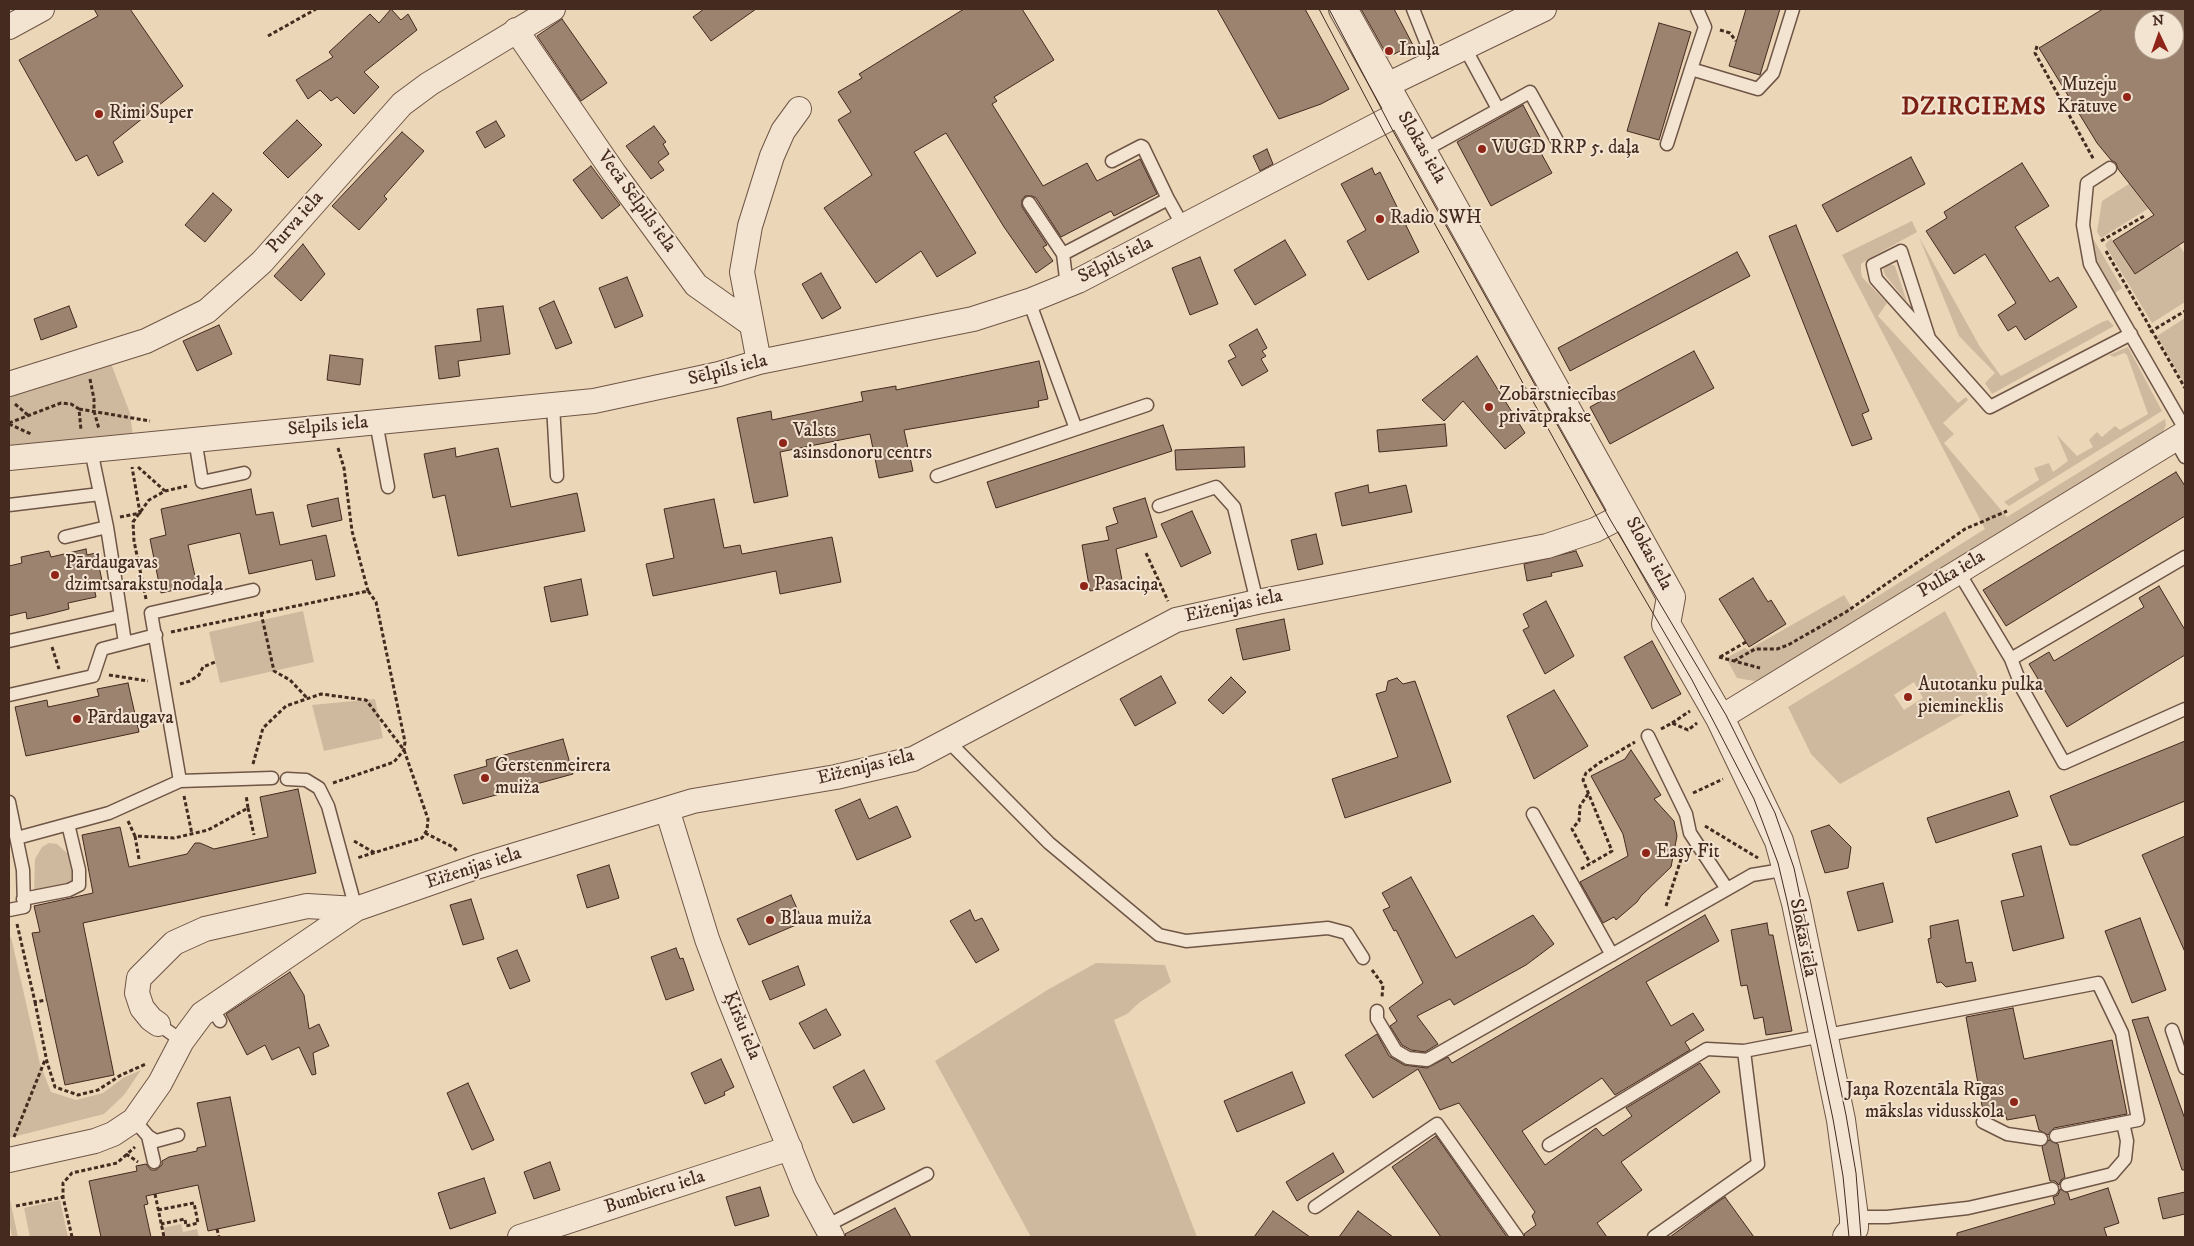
<!DOCTYPE html>
<html>
<head>
<meta charset="utf-8">
<style>
	body { margin:0 }
	#map { position:relative; width:2194px; height:1246px; overflow:hidden; background:#ecd6b8; font-family:"IM FELL DW Pica",serif }
	canvas { display:block }
	.frame { position:absolute; inset:0; border:10px solid #442a1f; pointer-events:none }
	.north { position:absolute; left:2134px; top:10px; width:50px; height:50px; box-sizing:border-box; background:#f3e4d1; border:1px solid #ad9a8a; border-radius:50%; rotate:357deg; font-size:14px; font-weight:700; line-height:20px; text-align:center; color:#442a1f }
	.north::after { content:''; display:block; margin:auto; width:18px; height:22px; background:#8f2418; clip-path:polygon(50% 0,100% 100%,50% 72%,0 100%) }
</style>
</head>
<body>
<div id="map">
<canvas width="2194" height="1246"></canvas>
<div class="frame"></div>
<div class="north">N</div>
</div>
<script>
const g = document.querySelector('canvas').getContext('2d');
g.lineJoin = 'round';
function fill(path, color) {
  g.fillStyle = color;
  g.fill(path, 'evenodd');
}
function poly(rows) {
  const path = new Path2D();
  for (const r of rows) {
    path.moveTo(r[0], r[1]);
    for (let i = 2; i < r.length; i += 2) path.lineTo(r[i], r[i + 1]);
  }
  return path;
}
function stroke(path, color, width, dash) {
  g.strokeStyle = color;
  g.lineWidth = width;
  g.lineCap = dash ? 'butt' : 'round';
  g.setLineDash(dash || []);
  g.stroke(path);
}
function label(font, color, halo, rows, align = 'center') {
  g.font = font + ' "IM FELL DW Pica",serif';
  g.lineWidth = 4;
  g.setLineDash([]);
  g.textBaseline = 'middle';
  g.strokeStyle = halo;
  g.fillStyle = color;
  for (const [text, x, y, turn = 0] of rows) {
    g.save();
    g.translate(x, y);
    g.rotate((+turn || 0) * Math.PI / 180);
    g.textAlign = isNaN(turn) ? turn : align;
    if (halo) g.strokeText(text, 0, 0);
    g.fillText(text, 0, 0);
    g.restore();
  }
}
fill(poly([
	[2129,184,2149,208,2101,238,2097,232,2102,201],
	[1912,221,1917,232,1868,259,1861,264,1861,271,1862,277,1887,303,1878,316,1958,403,1966,397,1968,400,1943,423,1954,434,1944,443,2007,517,2165,419,2166,425,2162,434,1768,676,1754,681,1737,678,1726,658,1745,648,1748,650,1844,595,1854,611,1985,529,1842,255],
	[2091,235,2122,288,2115,293,2098,267,2091,242],
	[1919,237,1980,347,2001,376,2102,322,2108,320,2114,326,1992,394,1985,383,1995,373,1959,336],
	[2111,238,2135,274,2179,245,2185,254,2185,302,2152,323,2105,245],
	[1890,264,1895,266,1907,302,1885,275,1883,269],
	[2185,318,2185,384,2157,336],
	[2128,347,2162,411,2009,506,2004,502,2039,480,2034,468,2049,463,2053,472,2068,461,2057,435,2077,456,2093,447,2089,440,2097,432,2102,437,2115,426,2120,430,2148,414,2127,355,2124,353,2114,357,2109,355],
	[110,361,130,413,133,437,9,449,9,392],
	[303,611,314,662,220,683,209,632],
	[1945,611,1990,699,1840,784,1811,754,1788,707],
	[1914,682,1923,698,1904,710,1894,695],
	[375,699,383,738,324,751,312,705],
	[49,843,57,844,68,854,75,874,73,883,34,893,35,859,42,847],
	[11,937,40,1064,51,1092,76,1100,103,1093,123,1078,141,1070,124,1095,104,1114,9,1138,9,938],
	[1096,963,1165,965,1171,982,1140,1002,1127,1014,1114,1020,1197,1237,1031,1237,935,1061,1049,989],
	[9,1195,18,1237,12,1237,9,1221],
	[60,1200,68,1237,30,1237,24,1208],
	[181,1224,183,1232,197,1229,199,1237,166,1237,163,1228]
]), '#cfb99e');
const building = poly([
	[94,9,130,9,183,86,113,142,123,162,98,176,87,155,76,161,19,60,98,16,94,9],
	[391,9,401,20,408,14,417,30,364,72,379,87,354,114,337,97,331,101,320,90,308,99,296,80,333,57,329,52,370,14,379,23,391,9],
	[704,9,756,9,711,41,693,17,704,9],
	[964,9,1022,9,1054,60,994,97,997,101,992,104,1043,186,1087,163,1097,181,1140,159,1157,194,1114,216,1111,211,1061,237,1036,198,1032,196,1025,196,1022,200,1022,207,1047,245,1043,247,1053,261,1036,273,1004,227,946,133,914,152,976,253,937,277,921,251,876,283,824,208,872,175,838,120,851,112,838,92,862,78,859,74,964,9],
	[1217,9,1305,9,1349,89,1321,104,1279,119,1217,9],
	[1361,9,1394,9,1413,45,1388,57,1361,9],
	[1746,9,1780,9,1760,75,1729,66,1746,9],
	[2103,9,2185,9,2185,241,2135,274,2113,241,2154,215,2118,169,2116,163,2111,160,2097,143,2039,48,2103,9],
	[2144,20,2174,20,2174,50,2144,50,2144,20],
	[562,19,607,83,581,101,537,36,562,19],
	[1659,23,1691,32,1659,140,1627,131,1659,23],
	[1523,105,1541,139,1535,142,1552,173,1491,206,1457,142,1523,105],
	[297,120,322,145,288,178,263,153,297,120],
	[496,121,505,136,485,148,476,132,496,121],
	[654,126,666,142,663,144,669,154,658,162,664,170,651,179,626,146,654,126],
	[402,132,424,151,384,196,387,199,359,230,332,206,402,132],
	[1267,149,1273,164,1260,171,1253,156,1267,149],
	[1911,157,1925,184,1837,232,1822,205,1911,157],
	[2022,163,2049,206,2015,227,2050,282,2058,277,2077,307,2025,340,2016,326,2008,331,1998,315,2016,303,1985,254,1954,274,1926,231,1947,218,1944,212,2022,163],
	[591,166,620,205,602,219,573,180,591,166],
	[1372,168,1375,175,1380,172,1419,252,1368,280,1347,241,1366,230,1341,184,1372,168],
	[213,193,232,210,205,242,185,225,213,193],
	[1796,225,1869,411,1862,414,1872,439,1852,446,1769,236,1796,225],
	[1285,240,1306,275,1255,305,1234,270,1285,240],
	[303,244,325,274,301,301,274,276,303,244],
	[1737,252,1750,276,1570,371,1558,348,1737,252],
	[1200,257,1218,304,1190,315,1172,268,1200,257],
	[821,273,841,308,822,319,802,284,821,273],
	[627,277,643,316,615,328,599,288,627,277],
	[554,301,572,343,556,349,539,308,554,301],
	[69,306,77,327,41,340,34,319,69,306],
	[503,306,510,354,458,361,460,376,439,379,435,346,481,341,477,309,503,306],
	[219,325,232,354,197,371,183,341,219,325],
	[1257,329,1267,348,1262,351,1266,356,1261,359,1268,371,1242,386,1228,361,1236,357,1229,345,1257,329],
	[1694,351,1714,388,1610,444,1590,407,1694,351],
	[330,355,363,359,360,385,327,380,330,355],
	[1477,356,1525,433,1505,449,1463,401,1444,421,1422,400,1477,356],
	[1039,361,1048,399,1038,401,1039,407,904,430,913,471,879,478,870,434,780,452,788,496,754,503,737,418,771,411,772,420,863,401,861,392,896,386,896,390,1039,361],
	[1445,424,1447,446,1379,452,1377,430,1445,424],
	[1163,425,1172,451,996,508,987,482,1163,425],
	[1244,447,1245,467,1176,470,1175,450,1244,447],
	[455,448,456,457,498,448,511,507,577,493,585,531,458,556,445,495,433,498,424,454,455,448],
	[2176,472,2185,486,2185,516,2006,626,1983,590,2176,472],
	[1368,485,1369,493,1406,485,1412,512,1342,526,1335,493,1368,485],
	[251,489,256,515,273,512,280,545,326,535,335,576,316,580,312,560,249,574,240,533,188,545,197,585,161,593,150,539,166,535,161,509,251,489],
	[338,498,342,520,312,527,307,505,338,498],
	[1145,498,1157,537,1116,549,1123,585,1090,591,1082,545,1109,540,1106,527,1118,523,1113,508,1145,498],
	[714,499,724,548,740,545,742,554,832,537,841,582,780,594,776,571,653,596,646,564,674,558,664,509,714,499],
	[1192,511,1211,553,1181,567,1161,524,1192,511],
	[1316,534,1323,564,1298,570,1291,540,1316,534],
	[86,549,87,555,96,553,103,585,94,587,96,597,68,603,69,609,45,615,27,619,26,612,9,616,9,566,22,563,21,557,49,551,51,557,86,549],
	[1576,551,1583,566,1551,573,1552,576,1527,581,1524,564,1576,551],
	[1753,578,1768,602,1771,600,1786,624,1749,647,1719,599,1753,578],
	[581,579,588,615,551,622,544,587,581,579],
	[2159,586,2185,630,2185,655,2067,727,2029,664,2049,652,2054,661,2144,607,2139,598,2159,586],
	[1546,601,1574,656,1545,674,1523,630,1529,627,1523,614,1546,601],
	[1284,619,1290,650,1243,660,1236,629,1284,619],
	[1652,641,1681,694,1652,709,1624,657,1652,641],
	[1161,676,1176,703,1135,726,1120,699,1161,676],
	[1231,677,1246,692,1223,714,1208,700,1231,677],
	[1397,678,1403,684,1415,681,1451,782,1345,818,1332,779,1398,757,1376,694,1386,691,1388,681,1397,678],
	[128,683,139,732,26,756,15,707,47,700,48,707,72,702,99,696,97,689,128,683],
	[1554,690,1588,746,1534,779,1507,716,1554,690],
	[563,739,573,774,463,804,454,775,487,766,486,760,563,739],
	[2185,741,2185,801,2077,845,2070,845,2050,796,2185,741],
	[1631,750,1661,795,1654,799,1674,821,1677,836,1671,867,1641,896,1637,902,1616,920,1614,917,1603,923,1580,882,1628,856,1623,834,1591,776,1625,759,1631,750],
	[298,789,316,873,83,923,114,1075,65,1085,32,933,40,932,34,906,93,893,82,835,120,827,129,867,187,854,195,843,200,843,214,849,268,837,260,797,298,789],
	[2009,791,2018,816,1936,843,1927,818,2009,791],
	[860,799,869,819,897,806,911,837,857,860,835,810,860,799],
	[1829,825,1851,847,1848,868,1825,873,1811,831,1829,825],
	[2185,836,2185,952,2142,855,2185,836],
	[2041,846,2064,938,2013,951,2001,901,2024,896,2012,854,2041,846],
	[609,865,619,898,587,908,577,875,609,865],
	[1411,877,1456,958,1533,915,1554,944,1526,965,1454,1005,1450,999,1417,1016,1438,1044,1425,1052,1411,1050,1402,1045,1390,1026,1397,1021,1389,1008,1423,983,1396,930,1394,931,1383,910,1390,907,1382,893,1411,877],
	[1883,883,1893,922,1858,931,1847,892,1883,883],
	[791,895,803,922,749,945,737,919,791,895],
	[471,899,484,939,463,945,450,905,471,899],
	[970,910,975,921,982,918,999,950,976,963,950,921,970,910],
	[1705,915,1719,941,1646,982,1671,1026,1693,1013,1704,1030,1685,1042,1690,1050,1615,1095,1602,1078,1522,1131,1545,1165,1596,1128,1603,1136,1632,1116,1626,1108,1700,1063,1720,1092,1621,1162,1642,1190,1597,1223,1607,1237,1525,1237,1524,1234,1536,1225,1532,1216,1535,1212,1459,1103,1440,1110,1418,1069,1373,1098,1345,1055,1377,1034,1389,1056,1404,1065,1427,1068,1448,1057,1452,1063,1705,915],
	[2140,918,2166,990,2132,1003,2105,931,2140,918],
	[1958,920,1966,963,1972,962,1976,981,1946,987,1941,982,1937,983,1928,939,1931,938,1930,926,1958,920],
	[1767,923,1769,935,1773,935,1792,1031,1766,1035,1763,1017,1754,1019,1747,985,1741,986,1731,930,1767,923],
	[676,948,680,959,683,958,694,990,666,1000,651,957,676,948],
	[517,950,530,981,510,989,497,958,517,950],
	[798,966,805,985,770,1000,762,981,798,966],
	[290,972,304,995,309,1029,319,1024,329,1046,313,1053,316,1074,312,1075,299,1047,272,1060,265,1045,247,1055,226,1014,290,972],
	[2013,1008,2024,1059,2112,1040,2127,1114,2054,1128,2048,1135,2039,1130,2035,1115,2007,1120,2003,1107,1983,1111,1966,1017,2013,1008],
	[826,1009,841,1035,814,1049,799,1023,826,1009],
	[2148,1017,2185,1119,2185,1170,2182,1170,2132,1020,2148,1017],
	[721,1059,734,1087,724,1092,725,1095,705,1104,691,1073,721,1059],
	[864,1070,885,1109,853,1123,833,1087,864,1070],
	[1292,1072,1305,1103,1237,1132,1224,1101,1292,1072],
	[468,1083,494,1140,472,1150,447,1093,468,1083],
	[230,1097,255,1221,208,1231,198,1185,146,1196,148,1204,144,1205,151,1237,101,1237,89,1181,137,1171,136,1166,146,1164,151,1170,156,1170,162,1165,162,1161,169,1157,197,1151,197,1148,206,1146,197,1103,230,1097],
	[1436,1136,1507,1237,1441,1237,1392,1167,1436,1136],
	[2049,1140,2058,1144,2065,1177,2061,1180,2059,1185,2055,1181,2050,1181,2042,1147,2049,1140],
	[1333,1153,1344,1172,1297,1201,1286,1182,1333,1153],
	[550,1162,560,1190,534,1199,524,1172,550,1162],
	[484,1178,496,1213,450,1229,438,1193,484,1178],
	[760,1187,769,1216,735,1226,726,1197,760,1187],
	[2108,1188,2119,1223,2104,1228,2107,1237,1957,1237,1957,1233,2055,1204,2053,1197,2058,1195,2060,1189,2068,1193,2070,1200,2108,1188],
	[2185,1192,2185,1214,2163,1219,2158,1198,2185,1192],
	[1725,1197,1754,1237,1670,1237,1716,1203,1725,1197],
	[895,1208,911,1237,846,1237,845,1234,895,1208],
	[1273,1211,1310,1237,1254,1237,1273,1211],
	[1358,1211,1393,1237,1339,1237,1358,1211]
]);
fill(building, '#9b836f');
stroke(building, '#442a1f', 1);
const service = poly([
	[1413,9,1434,62],
	[1697,9,1705,27,1691,69,1758,89,1773,73,1793,9],
	[1465,48,1498,109],
	[1667,144,1691,69],
	[1423,151,1530,92,1560,146],
	[1112,161,1141,146,1143,147,1168,199],
	[2110,168,2087,183,2083,225,2090,264,2185,429],
	[1029,203,1063,254],
	[1067,286,1063,254,1168,199,1183,226],
	[1029,301,1076,429],
	[1929,338,1901,251,1873,265,1876,279,1983,399,1990,407,2131,334],
	[553,405,557,476],
	[376,422,388,487],
	[195,439,202,482,244,473],
	[2175,439,2185,457],
	[937,476,1147,405],
	[9,505,100,494],
	[1159,506,1216,487,1234,507,1257,602],
	[65,537,107,527],
	[1958,571,2011,659,2023,690,2064,763,2185,709],
	[121,616,125,643],
	[9,641,121,616,107,527,91,450],
	[2011,659,2185,557],
	[9,695,93,676,102,649,156,635],
	[1648,736,1686,814,1690,833,1727,889],
	[949,742,1049,843,1159,935,1186,941,1328,928,1347,933,1363,958],
	[287,779,306,780,319,788,328,806,356,909],
	[180,781,272,778],
	[9,802,23,870,24,907,9,910],
	[1533,814,1612,955],
	[17,838,109,813,180,781,151,613,253,590],
	[23,899,69,890,79,885,79,870,68,824],
	[211,1007,220,1021],
	[1377,1011,1377,1019,1396,1051,1408,1058,1427,1060,1752,875,1788,869],
	[158,1024,182,1041],
	[2172,1030,2185,1068],
	[134,1120,148,1136,154,1162],
	[1983,1122,2007,1134,2041,1139],
	[148,1136,156,1141,178,1135],
	[1549,1145,1707,1049,1744,1051,2098,983,2122,1033,2138,1120,2056,1136],
	[2067,1185,2112,1174,2125,1159,2127,1141,2123,1123],
	[1315,1207,1437,1124,1517,1237],
	[1854,1217,1887,1217,1968,1208,2052,1189],
	[826,1226,927,1174],
	[1654,1237,1758,1164,1744,1051]
]);
const minor = poly([
	[9,27,42,9],
	[516,30,614,173,696,285,751,324],
	[1385,86,1544,9],
	[759,362,742,272,750,226,772,156,783,131,799,109],
	[9,384,146,341,207,311,262,262,402,104,429,84,553,9],
	[9,458,594,401,719,374,759,362,973,319,1029,301,1078,281,1400,113],
	[1720,718,2185,433],
	[667,809,707,939,729,998,805,1187,832,1237],
	[158,1024,151,1019,142,1008,137,993,139,978,174,943,205,929,307,906,356,909],
	[9,1160,95,1141,113,1134,134,1120,160,1083,182,1041,202,1014,356,909,476,867,693,801,836,777,913,759,1176,620,1257,602,1547,546,1595,530,1626,514],
	[520,1237,790,1148]
]);
const tertiary = poly([
	[1343,9,1671,597,1666,624,1720,718,1779,841,1796,903,1841,1120,1854,1217,1854,1228,1847,1237]
]);
stroke(service, '#6e5545', 15);
stroke(minor, '#6e5545', 26);
stroke(tertiary, '#6e5545', 30);
stroke(poly([
	[1720,30,1730,33,1736,41],
	[268,36,316,9],
	[2037,46,2035,53,2094,160],
	[2101,241,2146,215],
	[2106,251,2185,388],
	[2150,332,2185,311],
	[90,379,94,399,94,411,99,429],
	[15,404,29,416],
	[79,409,150,421],
	[9,423,61,403,71,404,79,409,81,430],
	[9,424,31,434],
	[338,448,344,468,352,531,368,591],
	[138,467,165,491],
	[120,517,140,513,132,467],
	[1146,553,1168,601],
	[146,599,134,541,133,522,149,500,165,491,187,486],
	[261,613,274,671,290,680,308,699],
	[171,632,368,591,376,602,405,742,404,750,394,762,333,783],
	[52,647,59,669],
	[1719,657,1760,668],
	[1720,657,1746,642],
	[1734,661,1755,649,1777,649,1788,645,1846,612,1965,529,2007,511],
	[109,675,148,681],
	[180,684,190,681,199,675,203,667,215,662],
	[1672,723,1690,711],
	[1661,729,1672,723,1688,730,1697,723],
	[253,764,263,728,286,706,321,694,366,700,404,750,428,819,427,830,422,838,357,858],
	[1693,793,1723,779],
	[1588,794,1580,806,1579,821,1572,829,1590,863],
	[184,796,192,834],
	[248,808,254,835],
	[128,821,135,836,174,838,208,830,248,808,246,795],
	[1705,826,1758,858],
	[425,833,453,847,457,851],
	[135,836,139,859],
	[354,841,375,853],
	[1581,869,1612,851,1583,780,1586,773,1599,763,1635,742],
	[1666,906,1683,853],
	[17,924,35,1002,46,1000],
	[1372,970,1383,985,1382,997],
	[35,1002,47,1062,55,1087,78,1095,98,1090,121,1075,146,1064],
	[14,1137,45,1060],
	[126,1154,138,1162],
	[155,1194,164,1237],
	[16,1206,63,1197],
	[158,1210,194,1203,198,1223,186,1226,185,1219,161,1224],
	[217,1229,219,1237],
	[72,1237,63,1197,63,1183,72,1173,117,1163,135,1147]
]), '#442a1f', 3, [4, 2.5]);
stroke(service, '#f3e4d1', 12);
stroke(minor, '#f3e4d1', 24);
stroke(tertiary, '#f3e4d1', 28);
stroke(poly([
	[1319,9,1385,134,1602,526,1692,680,1754,799,1778,863,1787,901,1833,1119,1843,1176,1849,1237],
	[1329,9,1393,131,1611,521,1726,715,1775,813,1794,868,1846,1115,1856,1173,1861,1237]
]), '#442a1f', 1);
for (const [x, y, r, color] of [
	[1389,51,5,"#8f2418"],
	[2127,97,5,"#8f2418"],
	[99,114,5,"#8f2418"],
	[1482,149,5,"#8f2418"],
	[1380,219,5,"#8f2418"],
	[1489,407,5,"#8f2418"],
	[783,443,5,"#8f2418"],
	[55,575,5,"#8f2418"],
	[1084,586,5,"#8f2418"],
	[1908,697,5,"#8f2418"],
	[77,719,5,"#8f2418"],
	[485,778,5,"#8f2418"],
	[1646,853,5,"#8f2418"],
	[770,920,5,"#8f2418"],
	[2014,1102,5,"#8f2418"]
]) {
  const dot = new Path2D();
  dot.arc(x, y, r, 0, 2 * Math.PI);
  g.fillStyle = color;
  g.fill(dot);
  stroke(dot, '#f3e4d1', 2);
}
label('19px', '#442a1f', '#f3e4d1', [
	["Inuļa",1399,51],
	["Muzeju",2117,86,"right"],
	["Krātuve",2117,108,"right"],
	["Rimi Super",109,114],
	["VUGD RRP 5. daļa",1492,149],
	["Radio SWH",1390,219],
	["Zobārstniecības",1499,396],
	["privātprakse",1499,418],
	["Valsts",793,432],
	["asinsdonoru centrs",793,454],
	["Pārdaugavas",65,564],
	["dzimtsarakstu nodaļa",65,586],
	["Pasaciņa",1094,586],
	["Autotanku pulka",1918,686],
	["piemineklis",1918,708],
	["Pārdaugava",87,719],
	["Gerstenmeirera",495,767],
	["muiža",495,789],
	["Easy Fit",1656,853],
	["Blaua muiža",780,920],
	["Jaņa Rozentāla Rīgas",2004,1091,"right"],
	["mākslas vidusskola",2004,1113,"right"]
], 'left');
label('19px', '#442a1f', '#f3e4d1', [
	["Slokas iela",1421,148,60],
	["Vecā Sēlpils iela",636,202,54],
	["Purva iela",296,223,-49],
	["Sēlpils iela",1116,261,-27],
	["Sēlpils iela",728,371,-14],
	["Sēlpils iela",328,427,-5],
	["Slokas iela",1648,554,62],
	["Pulka iela",1952,575,-31],
	["Eiženijas iela",1234,607,-12],
	["Eiženijas iela",866,768,-14],
	["Eiženijas iela",474,869,-18],
	["Slokas iela",1802,938,79],
	["Ķiršu iela",741,1026,68],
	["Bumbieru iela",655,1193,-18]
]);
g.letterSpacing = '1px';
label('bold 24px', '#7a1f14', '#f3e4d1', [
	["DZIRCIEMS",1974,109]
]);
g.letterSpacing = '0px';
</script>
</body>
</html>
